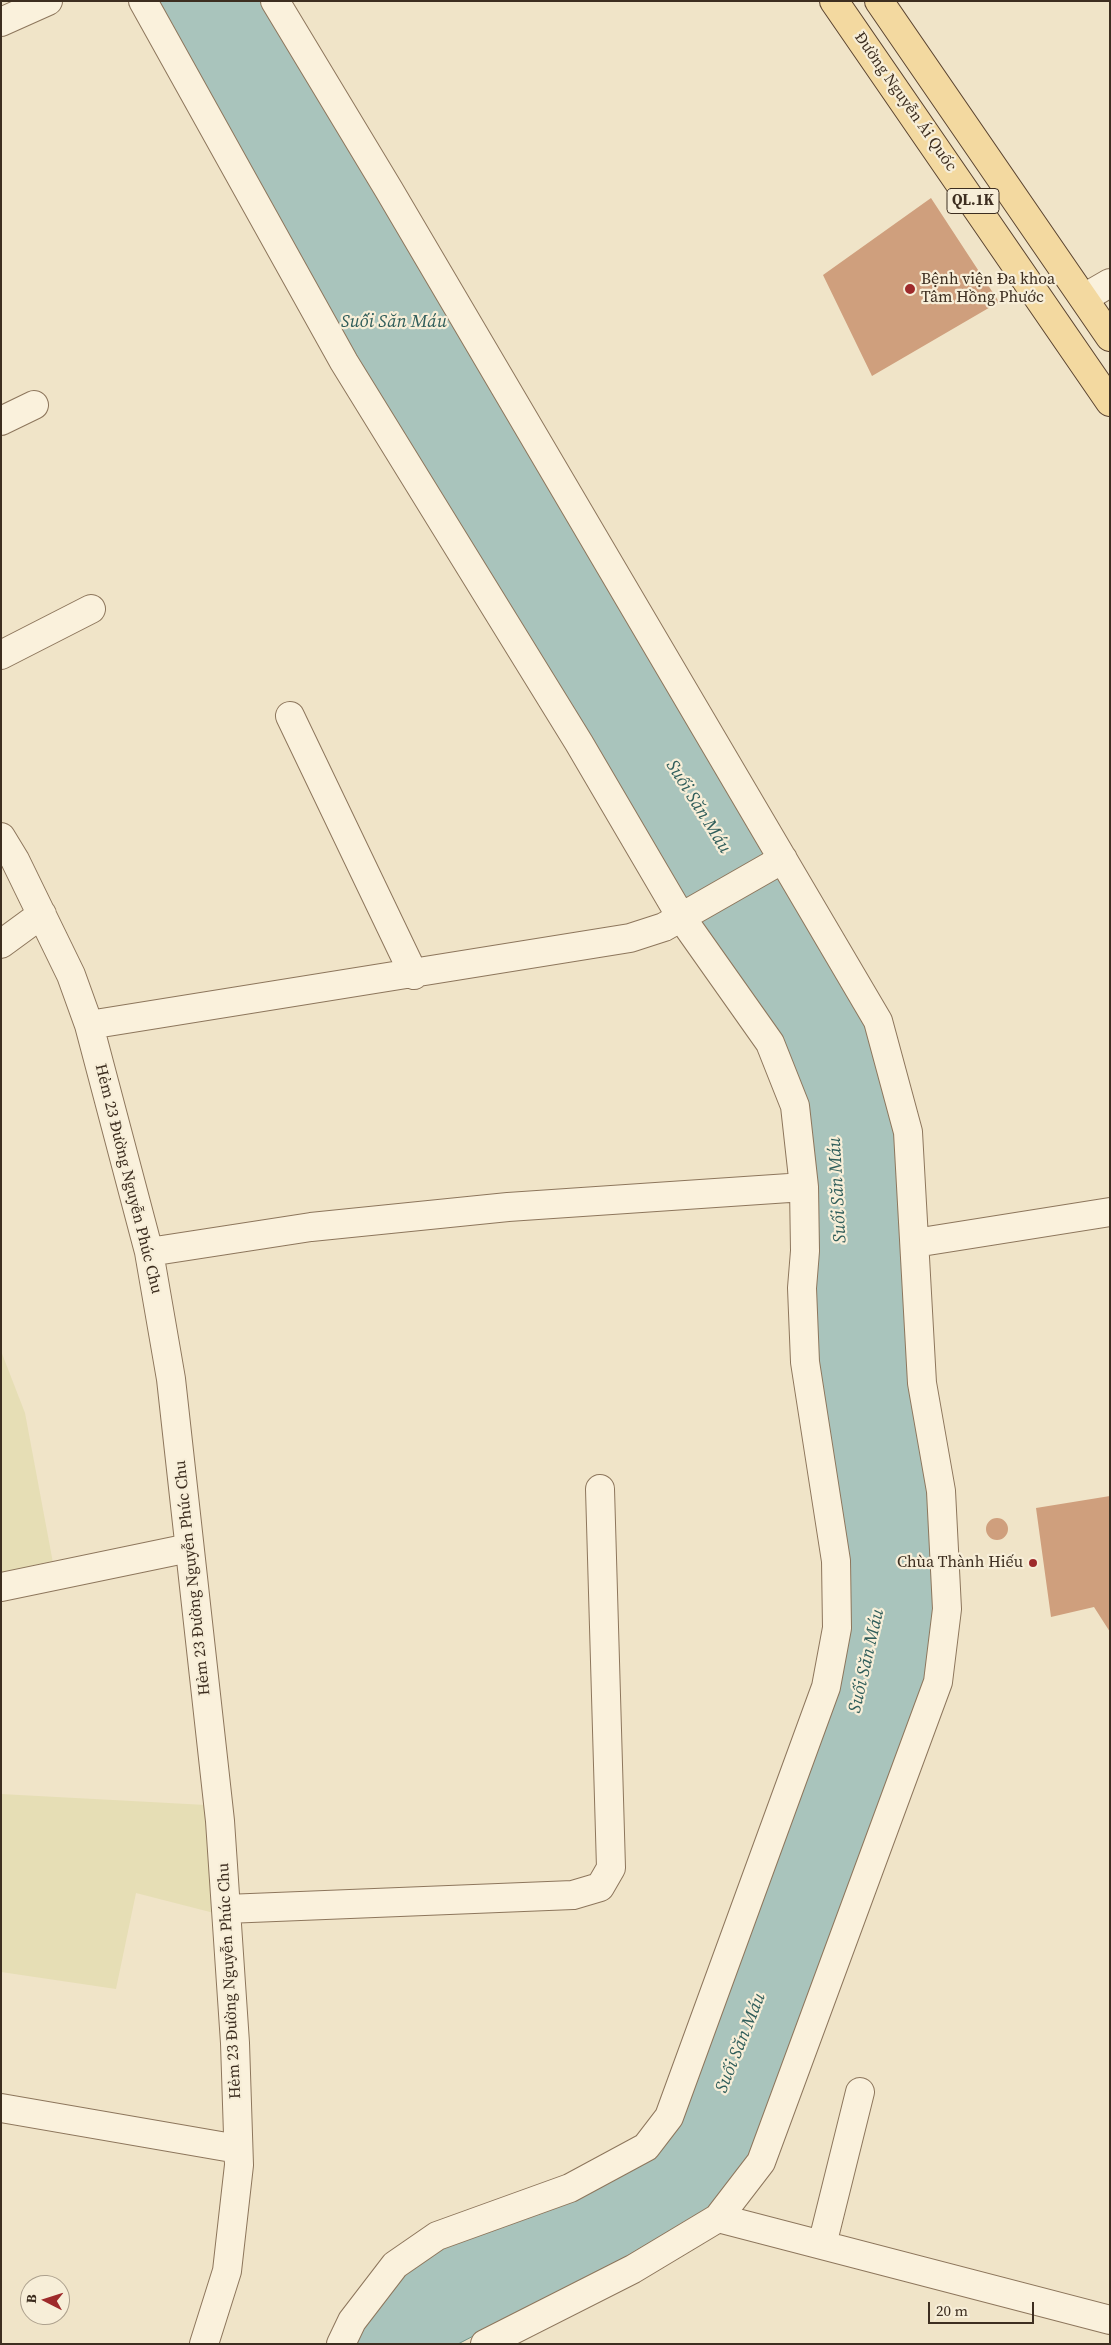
<!DOCTYPE html>
<html>
<head>
<meta charset="utf-8">
<style>
	body { margin:0 }
	#map { position:relative; width:1111px; height:2345px; overflow:hidden; background:#f0e4c8; font-family:"Source Serif 4",serif }
	canvas { display:block }
	.frame { position:absolute; inset:0; border:2px solid #3d2e20; pointer-events:none }
	.north { position:absolute; left:20px; top:2275px; width:50px; height:50px; box-sizing:border-box; background:#f7eed8; border:1px solid #ada18e; border-radius:50%; rotate:275deg; font-size:14px; font-weight:700; line-height:20px; text-align:center; color:#3d2e20 }
	.north::after { content:''; display:block; margin:auto; width:18px; height:22px; background:#9e2a2b; clip-path:polygon(50% 0,100% 100%,50% 72%,0 100%) }
	.scale { position:absolute; left:928px; top:2302px; width:106px; height:22px; box-sizing:border-box; border:2px solid #3d2e20; border-top:0; padding-left:6px; font-size:15px; line-height:18px; white-space:nowrap; color:#3d2e20; -webkit-text-stroke:4px #f7eed8; paint-order:stroke }
</style>
</head>
<body>
<div id="map">
<canvas width="1111" height="2345"></canvas>
<div class="frame"></div>
<div class="north">B</div>
<div class="scale">20 m</div>
</div>
<script>
const g = document.querySelector('canvas').getContext('2d');
g.lineJoin = 'round';
function fill(path, color) {
  g.fillStyle = color;
  g.fill(path, 'evenodd');
}
function poly(rows) {
  const path = new Path2D();
  for (const r of rows) {
    if (r.length === 3) {
      path.moveTo(r[0] + r[2], r[1]);
      path.arc(r[0], r[1], r[2], 0, 2 * Math.PI);
      continue;
    }
    path.moveTo(r[0], r[1]);
    for (let i = 2; i < r.length; i += 2) path.lineTo(r[i], r[i + 1]);
  }
  return path;
}
function stroke(path, color, width, dash) {
  g.strokeStyle = color;
  g.lineWidth = width;
  g.lineCap = dash ? 'butt' : 'round';
  g.setLineDash(dash || []);
  g.stroke(path);
}
function label(font, color, halo, rows, align = 'center') {
  g.font = font + ' "Source Serif 4",serif';
  g.lineWidth = 4.5;
  g.setLineDash([]);
  g.textBaseline = 'middle';
  g.strokeStyle = halo;
  g.fillStyle = color;
  for (const [text, x, y, turn = 0] of rows) {
    g.save();
    g.translate(x, y);
    g.rotate((+turn || 0) * Math.PI / 180);
    g.textAlign = isNaN(turn) ? turn : align;
    if (halo) g.strokeText(text, 0, 0);
    g.fillText(text, 0, 0);
    g.restore();
  }
}
fill(poly([
	[1,1351,25,1413,53,1563,1,1574],
	[1,1794,206,1805,214,1913,136,1893,116,1989,1,1972]
]), '#e6deb5');
const water = poly([
	[158,1,260,1,355,158,867,1025,895,1134,927,1490,935,1607,925,1680,750,2154,708,2209,627,2256,458,2344,354,2344,362,2327,404,2275,442,2248,652,2158,840,1682,814,1293,819,1248,817,1186,807,1103,700,922,352,350,158,1]
]);
fill(water, '#a9c4bc');
stroke(water, '#6f938a', 1);
fill(poly([
	[931,198,999,302,872,376,823,275],
	[1110,1496,1110,1632,1094,1607,1051,1617,1036,1508],
	[997,1529,11]
]), '#cf9f7d');
const minor = poly([
	[143,1,344,362,579,743,681,917,770,1043,795,1106,804,1187,805,1251,802,1288,805,1362,836,1561,837,1628,826,1687,669,2117,646,2147,570,2188,437,2236,395,2265,352,2321,341,2344],
	[275,1,389,190,878,1021,908,1132,922,1383,941,1491,947,1609,938,1682,761,2162,718,2218,633,2269,485,2344],
	[1,22,48,1],
	[1084,298,1110,283],
	[1,421,34,405],
	[1,655,91,609],
	[290,716,414,975],
	[1,837,15,860,71,975,89,1025,149,1252,171,1379,220,1821,235,2043,239,2165,227,2271,204,2344],
	[1,944,42,914],
	[89,1025,630,938,664,927,783,859],
	[915,1243,1110,1212],
	[149,1252,311,1227,508,1207,804,1187],
	[1,1587,189,1548],
	[226,1909,573,1895,600,1887,611,1868,600,1489],
	[1,2108,238,2149],
	[718,2218,1110,2320],
	[822,2245,860,2092]
]);
const primary = poly([
	[834,1,1110,402],
	[879,1,1110,337]
]);
stroke(minor, '#8d765c', 30);
stroke(primary, '#5b4430', 30);
stroke(minor, '#faf1dc', 28);
stroke(primary, '#f3d9a0', 28);
for (const [x, y, r, color] of [
	[910,289,6,"#9e2a2b"],
	[1033,1563,5,"#9e2a2b"]
]) {
  const dot = new Path2D();
  dot.arc(x, y, r, 0, 2 * Math.PI);
  g.fillStyle = color;
  g.fill(dot);
  stroke(dot, '#f7eed8', 2);
}
for (const [x, y, w] of [
	[973,201,52]
]) {
  const box = new Path2D();
  box.roundRect(x - w / 2, y - 12.5, w, 25, 4);
  g.fillStyle = '#f7eed8';
  g.fill(box);
  stroke(box, '#3d2e20', 1);
}
label('bold 15px', '#3d2e20', null, [
	["QL.1K",973,201]
]);
label('16px', '#3d2e20', '#f7eed8', [
	["Đường Nguyễn Ái Quốc",905,102,55],
	["Hẻm 23 Đường Nguyễn Phúc Chu",128,1179,76],
	["Hẻm 23 Đường Nguyễn Phúc Chu",193,1578,-96],
	["Hẻm 23 Đường Nguyễn Phúc Chu",230,1981,-93]
]);
label('16px', '#3d2e20', '#f7eed8', [
	["Bệnh viện Đa khoa",921,280],
	["Tâm Hồng Phước",921,298],
	["Chùa Thành Hiếu",1023,1563,"right"]
], 'left');
label('italic 18px', '#2f5d5a', '#f7eed8', [
	["Suối Săn Máu",394,322],
	["Suối Săn Máu",698,807,58],
	["Suối Săn Máu",838,1190,-93],
	["Suối Săn Máu",867,1661,-77],
	["Suối Săn Máu",741,2043,-68]
]);
</script>
</body>
</html>
